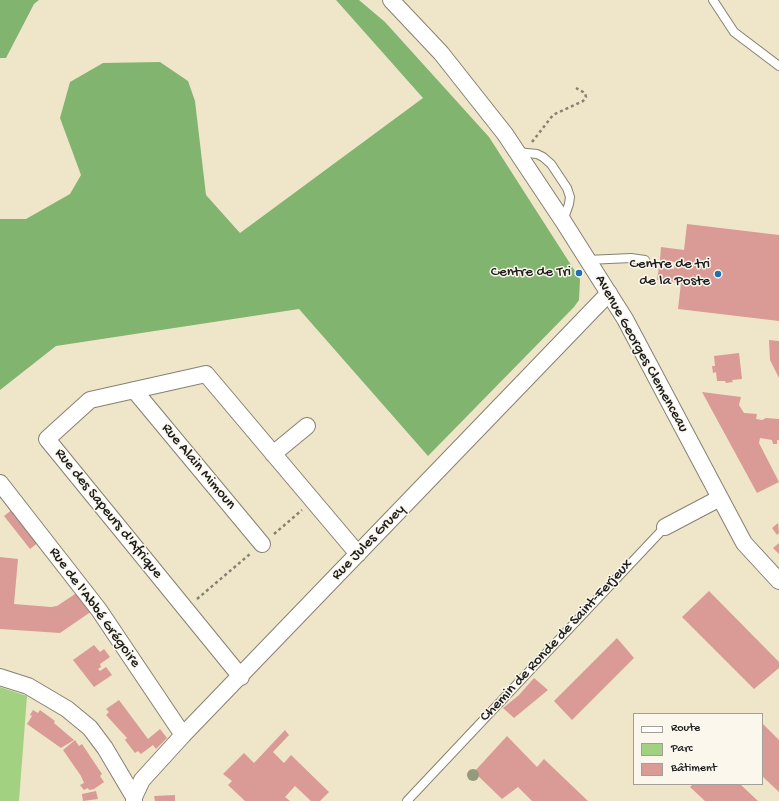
<!DOCTYPE html>
<html>
<head>
<meta charset="utf-8">
<style>
	body { margin:0 }
	#map { position:relative; width:779px; height:801px; overflow:hidden; background:#efe6c9; font-family:"Gochi Hand",sans-serif }
	canvas { display:block }
	.legend { position:absolute; left:633px; top:713px; width:130px; height:72px; box-sizing:border-box; background:#fbf7ec; border:1px solid #a29f99; margin:0; padding:5px 7px; list-style:none; font-size:12px; color:#1c1c1c }
	.legend li { display:flex; align-items:center; gap:8px; height:20px }
	.legend b { width:20px; border:1px solid #a29f99 }
</style>
</head>
<body>
<div id="map">
<canvas width="779" height="801"></canvas>
<ul class="legend">
<li><b style="height:5px;background:#fff"></b>Route</li>
<li><b style="height:11px;background:#a2d281"></b>Parc</li>
<li><b style="height:11px;background:#da9a95"></b>Bâtiment</li>
</ul>
</div>
<script>
const g = document.querySelector('canvas').getContext('2d');
g.lineJoin = 'round';
function fill(path, color) {
  g.fillStyle = color;
  g.fill(path, 'evenodd');
}
function poly(rows) {
  const path = new Path2D();
  for (const r of rows) {
    path.moveTo(r[0], r[1]);
    for (let i = 2; i < r.length; i += 2) path.lineTo(r[i], r[i + 1]);
  }
  return path;
}
function stroke(path, color, width, dash) {
  g.strokeStyle = color;
  g.lineWidth = width;
  g.lineCap = dash ? 'butt' : 'round';
  g.setLineDash(dash || []);
  g.stroke(path);
}
function label(font, color, halo, rows, align = 'center') {
  g.font = font + ' "Gochi Hand",sans-serif';
  g.lineWidth = 3;
  g.setLineDash([]);
  g.textBaseline = 'middle';
  g.strokeStyle = halo;
  g.fillStyle = color;
  for (const [text, x, y, turn = 0] of rows) {
    g.save();
    g.translate(x, y);
    g.rotate((+turn || 0) * Math.PI / 180);
    g.textAlign = isNaN(turn) ? turn : align;
    if (halo) g.strokeText(text, 0, 0);
    g.fillText(text, 0, 0);
    g.restore();
  }
}
fill(poly([
	[0,687,27,696,19,801,0,801]
]), '#a2d281');
fill(poly([
	[0,0,39,0,34,4,6,58,0,58],
	[336,0,359,0,385,22,489,137,580,279,579,300,574,307,428,456,299,309,56,346,0,390,0,219,26,219,70,194,81,175,60,118,70,82,103,63,160,62,188,81,195,101,206,195,240,233,423,98]
]), '#81b46f');
fill(poly([
	[687,224,779,235,779,321,678,309,681,283,657,280,659,267,674,269,675,262,660,260,661,247,684,250],
	[769,340,779,341,779,378,770,360],
	[739,353,742,379,732,380,733,382,726,383,725,381,717,381,716,372,713,373,712,366,715,366,714,356],
	[702,392,741,397,739,405,744,413,757,414,756,419,762,420,766,418,779,419,779,440,777,440,777,444,773,444,772,440,760,438,759,443,779,482,757,493],
	[13,509,39,542,30,549,4,516],
	[778,523,779,533,777,535,772,528],
	[779,543,779,554,773,548],
	[0,557,18,559,14,604,51,607,57,606,78,592,92,611,60,633,0,629],
	[709,591,779,662,779,668,754,689,682,617],
	[617,638,634,658,572,720,554,701],
	[94,645,100,652,104,649,110,657,100,664,101,667,98,669,100,671,106,667,112,675,94,687,73,660],
	[534,678,548,690,514,718,503,708,519,695],
	[119,700,148,739,160,729,167,738,156,749,153,745,141,754,138,751,135,753,125,740,127,738,106,715,109,712,106,709],
	[33,710,38,713,40,710,55,721,54,723,74,740,61,748,27,724,32,716,30,715],
	[762,723,779,740,779,792,762,776],
	[285,730,289,735,273,752,284,763,291,755,329,792,320,801,311,801,295,786,285,797,290,801,245,801,228,785,232,781,223,774,244,753,254,763],
	[507,736,537,767,544,759,588,801,532,801,518,787,502,799,474,772],
	[75,740,79,746,82,744,102,774,100,776,104,782,94,789,89,790,88,788,84,790,80,785,84,783,81,776,63,750],
	[693,784,740,784,758,801,705,801,690,787],
	[96,791,98,799,83,801,82,794],
	[175,795,175,801,155,801,154,796]
]), '#da9a95');
const service = poly([
	[713,0,734,32,779,66],
	[517,152,537,154,543,157,551,164,567,188,570,197,569,204,563,221],
	[587,260,631,258,645,260],
	[407,801,665,527]
]);
const minor = poly([
	[391,0,441,53,505,134,563,221,625,319,744,543,779,581],
	[134,390,262,544],
	[273,454,307,426],
	[0,483,99,610,183,735],
	[665,527,720,498],
	[0,677,28,686,67,709,90,728,105,748,134,797,134,801],
	[241,677,47,439,90,400,206,374,358,554],
	[134,797,142,780,183,735,609,293]
]);
stroke(service, '#868172', 10);
stroke(minor, '#868172', 18);
stroke(poly([
	[532,142,553,115,583,101,586,97,585,93,576,88],
	[274,534,302,510],
	[197,599,250,554]
]), '#868172', 2.5, [3, 3]);
stroke(service, '#fff', 8);
stroke(minor, '#fff', 16);
g.fillStyle = '#959a7d';
for (const [x, y] of [
	[473,775]
]) {
  g.beginPath();
  g.arc(x, y, 6, 0, 2 * Math.PI);
  g.fill();
}
for (const [x, y, r, color] of [
	[579,273,4,"#1f6fb2"],
	[718,274,4,"#1f6fb2"]
]) {
  const dot = new Path2D();
  dot.arc(x, y, r, 0, 2 * Math.PI);
  g.fillStyle = color;
  g.fill(dot);
  stroke(dot, '#fbf7ec', 1.5);
}
label('15px', '#1c1c1c', '#fbf7ec', [
	["Centre de tri",710,265],
	["de la Poste",710,282],
	["Centre de Tri",571,273]
], 'right');
label('15px', '#1c1c1c', '#fbf7ec', [
	["Avenue Georges Clemenceau",641,354,61],
	["Rue Alain Mimoun",198,467,50],
	["Rue des Sapeurs d'Afrique",108,514,51],
	["Rue Jules Gruey",369,543,-46],
	["Rue de l'Abbé Grégoire",94,608,54],
	["Chemin de Ronde de Saint-Ferjeux",557,641,-47]
]);
</script>
</body>
</html>
